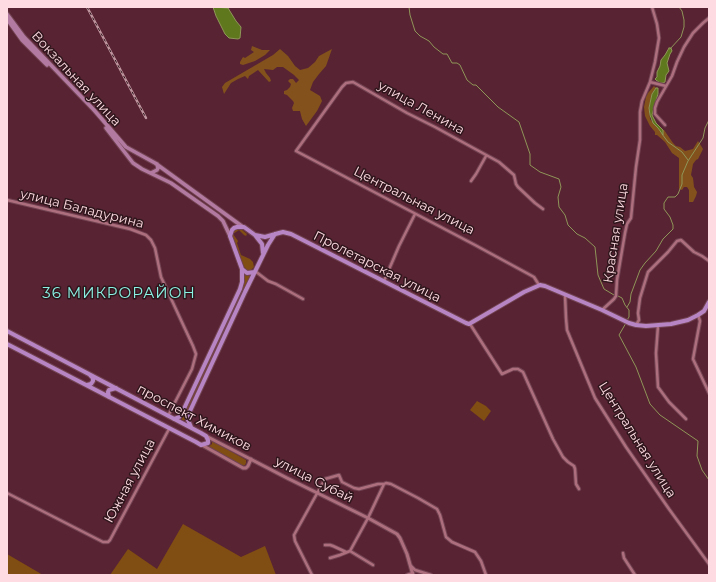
<!DOCTYPE html>
<html>
<head>
<meta charset="utf-8">
<style>
	body { margin:0 }
	#map { position:relative; width:716px; height:582px; overflow:hidden; background:#582333; font-family:Montserrat,sans-serif }
	canvas { display:block }
	.frame { position:absolute; inset:0; border:8px solid #fedbe2; pointer-events:none }
</style>
</head>
<body>
<div id="map">
<canvas width="716" height="582"></canvas>
<div class="frame"></div>
</div>
<script>
const g = document.querySelector('canvas').getContext('2d');
g.lineJoin = 'round';
function fill(path, color) {
  g.fillStyle = color;
  g.fill(path, 'evenodd');
}
function poly(rows) {
  const path = new Path2D();
  for (const r of rows) {
    path.moveTo(r[0], r[1]);
    for (let i = 2; i < r.length; i += 2) path.lineTo(r[i], r[i + 1]);
  }
  return path;
}
function stroke(path, color, width, dash) {
  g.strokeStyle = color;
  g.lineWidth = width;
  g.lineCap = dash ? 'butt' : 'round';
  g.setLineDash(dash || []);
  g.stroke(path);
}
function label(font, color, halo, rows, align = 'center') {
  g.font = font + ' Montserrat,sans-serif';
  g.lineWidth = 3;
  g.setLineDash([]);
  g.textBaseline = 'middle';
  g.strokeStyle = halo;
  g.fillStyle = color;
  for (const [text, x, y, turn = 0] of rows) {
    g.save();
    g.translate(x, y);
    g.rotate((+turn || 0) * Math.PI / 180);
    g.textAlign = isNaN(turn) ? turn : align;
    if (halo) g.strokeText(text, 0, 0);
    g.fillText(text, 0, 0);
    g.restore();
  }
}
fill(poly([
	[236,228,240,228,247,234,246,236,244,235,239,230,233,234,238,241,237,243,241,255,250,259,253,262,254,267,250,271,248,271,245,270,234,242,232,235,232,233],
	[243,273,246,275,252,276,218,347,215,347,236,298],
	[213,349,216,350,185,420,182,421,182,418],
	[477,401,486,406,491,411,484,421,470,410],
	[211,440,246,460,246,463,245,465,242,466,208,447,212,444,212,442],
	[183,524,241,557,265,546,276,575,110,575,128,549,157,569],
	[7,554,43,575,7,575]
]), '#804d12');
fill(poly([
	[252,46,262,50,270,50,265,55,255,61,243,65,240,64,240,62,243,57,245,58,254,52,251,50],
	[280,49,288,56,295,66,300,70,308,68,315,62,319,56,332,49,326,66,319,74,313,82,310,90,320,96,322,101,317,111,306,126,302,119,300,111,293,111,292,108,294,103,293,101,287,95,284,94,284,91,287,90,290,87,291,84,288,81,290,79,293,79,296,83,299,80,294,75,283,67,277,67,273,70,264,69,266,73,270,78,271,81,269,82,258,70,249,76,248,79,245,76,238,79,231,83,224,94,222,87,225,83,273,55],
	[654,86,656,88,652,94,649,108,650,119,653,123,658,128,663,134,663,130,664,130,673,143,676,146,680,147,685,151,693,149,698,141,703,149,698,159,696,160,693,164,691,175,693,178,694,187,697,192,696,196,693,202,689,202,689,190,687,187,684,187,682,190,679,189,679,158,672,153,665,142,657,135,655,135,655,132,650,126,645,116,644,107,646,97,648,93]
]), '#83521c');
const water = poly([
	[213,7,228,8,236,21,241,27,240,38,238,39,229,38,225,34,216,16,213,7],
	[669,48,671,48,672,51,670,54,667,63,669,71,666,75,665,82,663,83,660,83,656,80,655,79,657,77,657,72,660,66,661,60,665,55,669,48],
	[656,88,658,88,658,94,652,115,656,123,663,130,663,135,658,128,653,123,650,115,649,108,652,94,656,88]
]);
fill(water, '#5f781e');
stroke(water, '#8f9659', 1);
stroke(poly([
	[409,7,410,15,415,31,420,36,429,41,434,47,443,54,447,54,452,63,457,63,460,65,467,80,473,85,476,85,498,107,519,122,530,154,530,165,540,172,559,179,561,187,558,197,559,207,565,215,568,225,577,234,585,238,595,247,598,275,604,289,614,295],
	[670,49,681,37,684,27,684,20,682,11,679,7],
	[662,134,668,142,682,152,688,160],
	[618,296,622,298,625,305,629,310,629,317,627,320],
	[627,307,630,302,631,294,640,270,645,263,656,251,663,239,673,229,673,225,670,217,664,209,664,203,668,197,675,197,678,194,682,184,682,175,688,161,703,138,705,128,709,120],
	[626,323,619,335,636,367,650,404,660,415,698,441,697,456,702,470,709,480]
]), '#8f9659', 1);
const minor = poly([
	[650,82,666,86],
	[665,125,655,114,655,108,657,102,672,76,677,62,684,47,693,33,703,23,709,18],
	[471,181,476,174,486,156],
	[7,200,130,229,146,235,151,240,155,248,161,277,193,346,196,354,192,369,168,416],
	[255,271,268,281,276,284,303,299],
	[384,281,399,246,415,214],
	[539,285,534,277,475,245,296,151,342,87,346,83,353,82,407,113,435,127,499,162,514,175,516,184,518,187,535,203,543,209],
	[565,295,566,318,567,330,595,398,626,447,669,509,709,564],
	[602,310,614,299,616,296,617,280,625,233,627,224,631,218,636,167,640,140,640,112,642,101,650,82,655,62,659,38,657,24,652,7],
	[698,315,700,321,693,359,709,393],
	[470,324,502,374,513,369,518,369,523,372,553,439,563,457,568,462,574,466,575,469,576,484,579,489],
	[636,325,639,320,638,313,640,298,648,272,668,252,677,241,681,240,694,252,702,256,709,261],
	[658,326,656,353,658,387,669,402,686,419],
	[384,484,386,483,391,484,418,498,437,509,440,515,446,537,452,542,475,552,481,561,486,575],
	[7,493,103,542,108,542,110,540,169,429],
	[325,545,330,545,333,546,346,552],
	[350,551,373,565],
	[623,553,624,558,635,575],
	[411,566,415,570,431,575],
	[312,575,295,541,294,535,325,479,339,475,342,482,354,488,359,489,378,484,384,484,368,518,350,551,340,555,330,558],
	[407,575,413,573]
]);
const tertiary = poly([
	[206,436,287,478,368,518,397,534,400,538,407,554,413,575],
	[202,445,243,468,246,468,248,466,251,459]
]);
const secondary = poly([
	[7,14,24,37,94,110,126,147,155,163,243,227],
	[7,19,22,40,47,65],
	[106,128,133,163,142,169,171,183,218,216,223,221,230,236],
	[151,173,157,170,158,168,157,164]
]);
const primary = poly([
	[255,235,265,237,279,233,283,232,291,234,466,323,469,324,524,292,540,285,545,286,602,310,629,323,636,325,646,326,671,324,688,320,698,315,704,311,709,302],
	[255,272,247,273,242,269,230,236,232,230,234,228,237,227,244,227,255,235,262,244,263,253],
	[7,331,201,433,206,436,208,440,208,443,201,445,196,442,7,344],
	[87,385,91,384,93,381,93,378,90,375],
	[109,397,108,392,109,390,116,388],
	[174,419,179,417,182,413,240,289,242,282,242,269],
	[191,427,188,420,190,411,245,292,268,245,275,234]
]);
stroke(minor, '#724352', 4.5);
stroke(tertiary, '#724352', 5);
stroke(secondary, '#724352', 5.5);
stroke(primary, '#724352', 6);
stroke(minor, '#ad6f7e', 2.5);
stroke(tertiary, '#ad6f7e', 3);
stroke(secondary, '#b27aa0', 3.5);
stroke(primary, '#b785c3', 4);
const rail = poly([
	[87,7,146,118]
]);
stroke(rail, '#bf959f', 2.5);
stroke(rail, '#2e161c', 1, [3]);
label('13px', '#fedbe2', '#2e161c', [
	["Вокзальная улица",76,79,47],
	["улица Ленина",421,108,29],
	["Центральная улица",414,201,27],
	["улица Баладурина",82,209,14],
	["Красная улица",616,233,-81],
	["Пролетарская улица",377,267,27],
	["проспект Химиков",194,418,28],
	["Центральная улица",637,440,58],
	["улица Субай",314,480,27],
	["Южная улица",130,481,-62]
]);
g.letterSpacing = '1px';
label('15px', '#8cf4e5', '#2e161c', [
	["36 МИКРОРАЙОН",119,294]
]);
g.letterSpacing = '0px';
</script>
</body>
</html>
